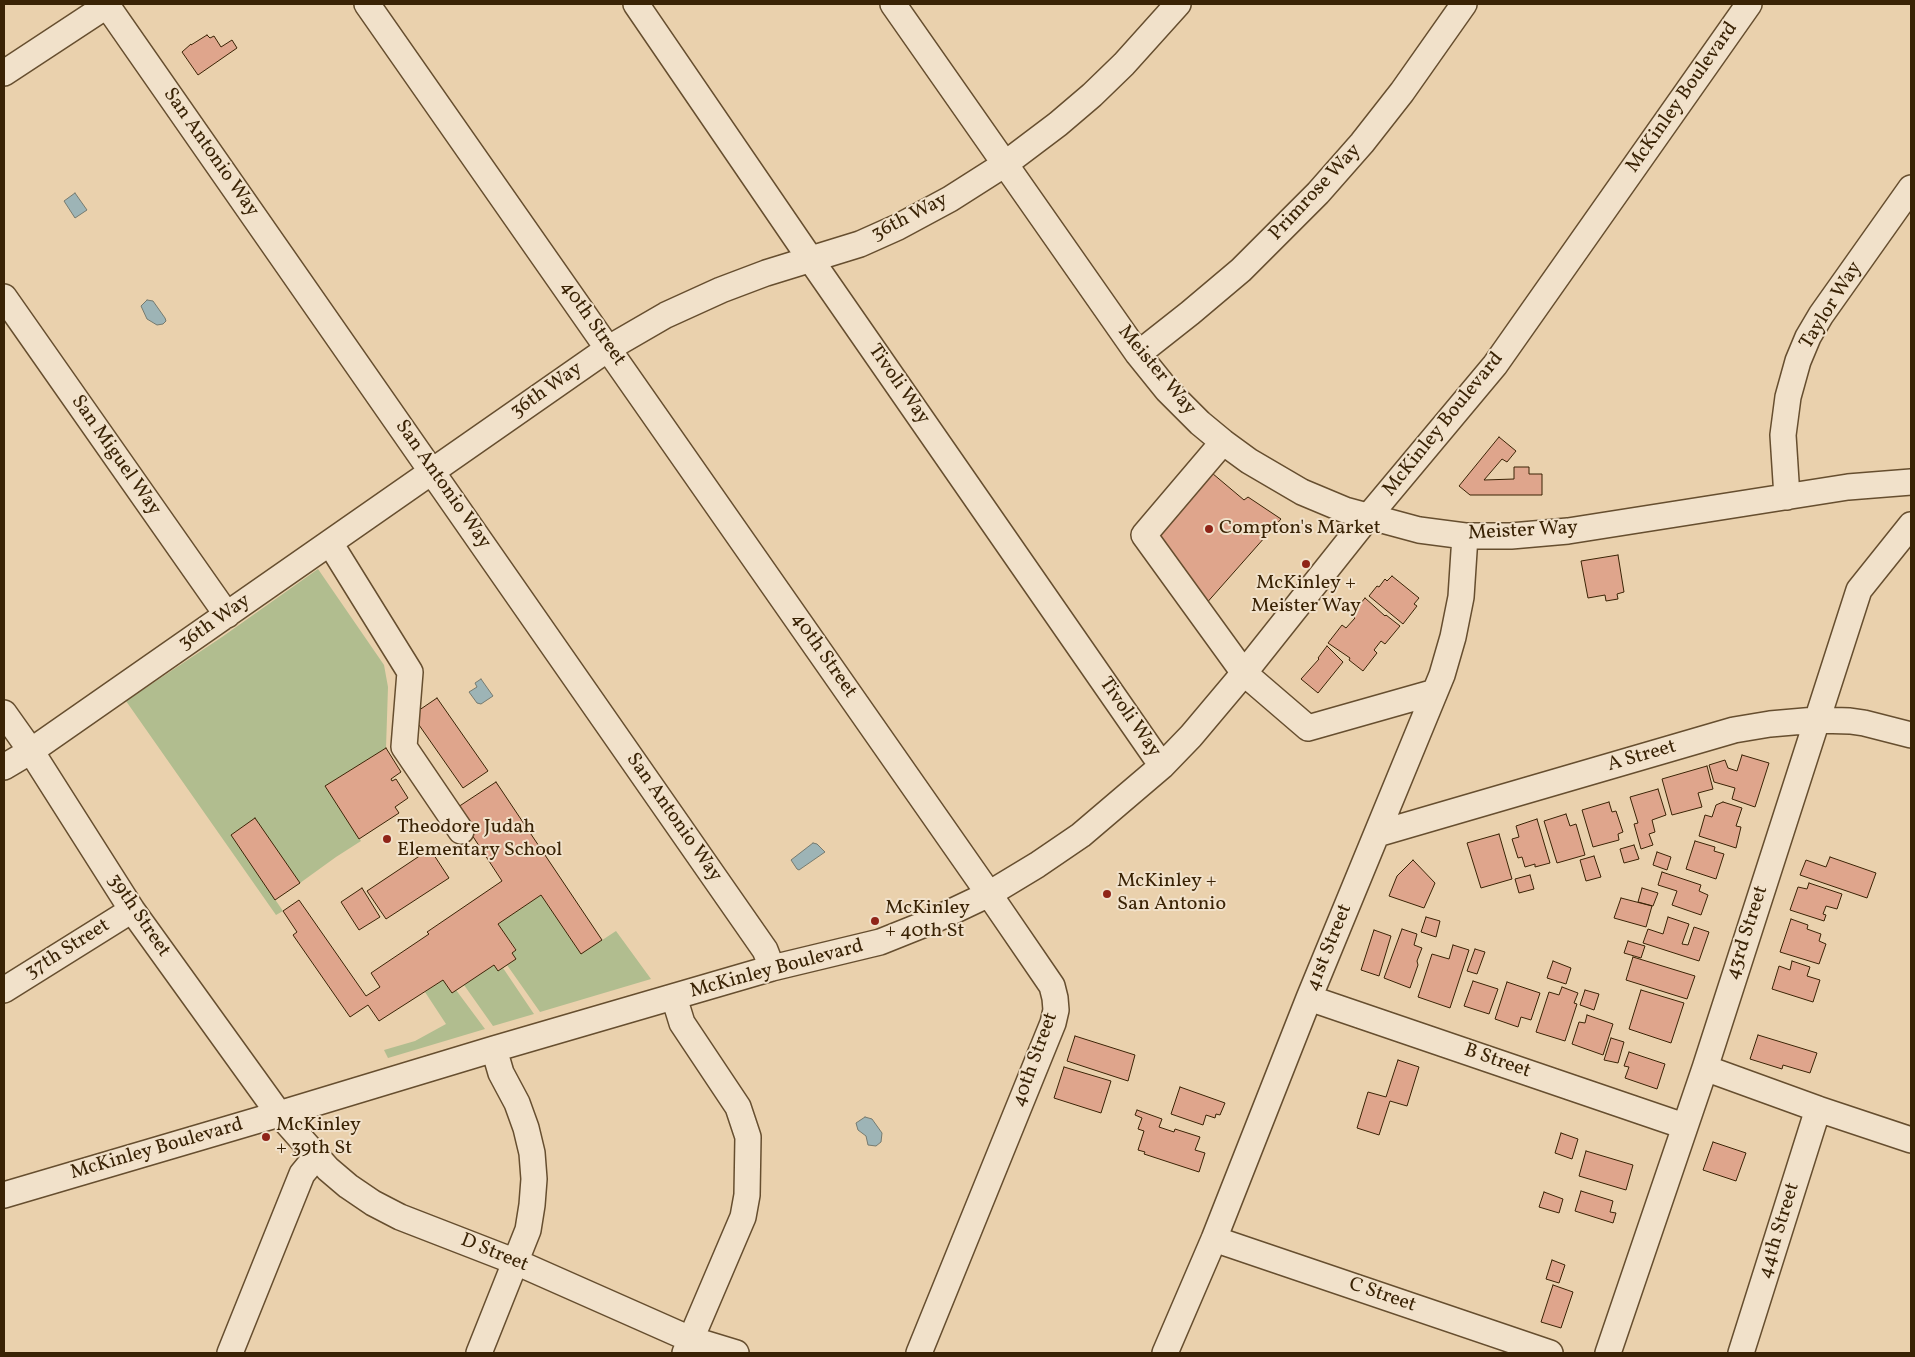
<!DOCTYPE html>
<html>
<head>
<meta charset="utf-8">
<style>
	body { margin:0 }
	#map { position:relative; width:1915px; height:1357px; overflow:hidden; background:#ead1ad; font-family:Vollkorn,serif }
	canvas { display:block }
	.frame { position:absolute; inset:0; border:5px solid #3a2305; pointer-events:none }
</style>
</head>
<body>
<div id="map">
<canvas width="1915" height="1357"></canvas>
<div class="frame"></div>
</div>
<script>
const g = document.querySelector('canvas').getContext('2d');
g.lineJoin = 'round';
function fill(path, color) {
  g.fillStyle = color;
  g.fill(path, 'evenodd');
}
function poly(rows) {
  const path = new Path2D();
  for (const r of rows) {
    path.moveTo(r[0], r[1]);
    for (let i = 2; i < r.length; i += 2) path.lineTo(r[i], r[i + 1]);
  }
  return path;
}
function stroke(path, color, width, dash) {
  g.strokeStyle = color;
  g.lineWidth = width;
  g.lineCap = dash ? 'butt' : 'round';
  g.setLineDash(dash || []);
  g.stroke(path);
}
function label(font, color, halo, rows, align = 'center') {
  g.font = font + ' Vollkorn,serif';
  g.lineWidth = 4;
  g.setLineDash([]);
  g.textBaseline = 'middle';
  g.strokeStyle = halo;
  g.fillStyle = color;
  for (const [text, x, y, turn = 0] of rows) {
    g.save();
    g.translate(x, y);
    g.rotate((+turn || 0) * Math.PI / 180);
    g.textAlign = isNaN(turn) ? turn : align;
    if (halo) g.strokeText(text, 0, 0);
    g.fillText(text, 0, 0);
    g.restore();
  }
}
fill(poly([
	[318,569,384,665,388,687,386,748,325,786,361,841,336,857,300,883,255,819,231,835,283,911,276,915,126,701,222,637],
	[541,895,581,954,616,931,651,979,540,1012,507,965,516,959,512,953,516,949,498,924],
	[494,965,498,971,503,968,534,1014,493,1026,464,985],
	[443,980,452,993,456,990,485,1029,388,1058,384,1050,415,1041,446,1024,425,992]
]), '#b1bd8f');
const water = poly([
	[75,193,87,210,75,218,64,201,75,193],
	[147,300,153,301,165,318,166,321,163,324,157,325,147,319,141,306,147,300],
	[481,679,493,696,481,704,477,703,469,692,477,687,475,683,481,679],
	[813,843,817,844,825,852,799,870,797,869,791,860,813,843],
	[865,1117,872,1119,882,1133,881,1142,876,1146,868,1145,866,1136,858,1130,856,1123,865,1117]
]);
fill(water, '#9db4b6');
stroke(water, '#757a6f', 1);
const building = poly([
	[207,35,210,38,214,36,221,47,232,40,237,48,198,75,182,52,191,44,191,45,207,35],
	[1499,437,1516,451,1507,462,1502,459,1484,480,1514,479,1514,467,1529,467,1529,474,1542,474,1542,495,1470,495,1459,486,1499,437],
	[1206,468,1244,500,1248,497,1281,519,1204,606,1149,534,1206,468],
	[1618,555,1624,592,1617,594,1618,599,1606,601,1605,595,1588,598,1581,561,1618,555],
	[1392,576,1419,598,1414,604,1417,606,1403,624,1369,596,1377,586,1379,587,1385,579,1387,581,1392,576],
	[1365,598,1385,616,1386,615,1400,626,1385,644,1381,641,1374,650,1377,653,1363,671,1349,660,1350,658,1328,643,1342,625,1346,628,1355,618,1351,615,1365,598],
	[1327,646,1343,662,1318,693,1301,679,1319,659,1318,658,1327,646],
	[437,698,488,771,463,788,412,715,437,698],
	[386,748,401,772,391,779,392,781,396,779,408,798,395,807,399,813,359,839,325,786,386,748],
	[1742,755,1769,763,1755,807,1732,799,1735,788,1714,782,1709,765,1725,760,1728,768,1737,771,1742,755],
	[1707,766,1713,789,1698,793,1702,807,1672,815,1662,779,1707,766],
	[496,782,602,940,581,954,541,895,498,924,516,950,512,953,516,959,498,971,494,965,452,993,443,980,379,1021,368,1005,350,1017,293,935,297,932,283,911,299,900,366,996,380,987,371,973,429,934,427,932,502,881,455,809,496,782],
	[1658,789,1666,815,1652,820,1655,832,1649,834,1653,845,1641,849,1634,824,1638,823,1630,797,1658,789],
	[1609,802,1612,812,1616,811,1623,832,1618,834,1619,840,1593,847,1582,810,1609,802],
	[1723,802,1742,808,1736,826,1741,827,1736,848,1699,836,1705,815,1712,817,1716,805,1723,802],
	[1566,814,1570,826,1576,824,1585,855,1557,863,1544,821,1566,814],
	[255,818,300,883,275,900,231,835,255,818],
	[1537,819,1550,863,1535,867,1535,864,1525,867,1522,857,1518,858,1512,839,1519,837,1516,826,1537,819],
	[1499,834,1512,879,1481,888,1467,843,1499,834],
	[1695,841,1715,847,1714,851,1724,854,1716,879,1686,869,1695,841],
	[1634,845,1639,859,1624,863,1620,849,1634,845],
	[430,849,449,878,386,919,367,891,430,849],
	[1657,852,1671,857,1667,870,1653,865,1657,852],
	[1594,856,1601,877,1586,881,1580,860,1594,856],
	[1830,857,1876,873,1867,898,1800,875,1806,860,1826,867,1830,857],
	[1413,860,1435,883,1424,908,1389,896,1397,876,1413,860],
	[1662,872,1701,885,1699,891,1708,895,1701,915,1672,905,1677,891,1658,885,1662,872],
	[1530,875,1534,889,1519,893,1515,879,1530,875],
	[1809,883,1842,894,1837,909,1826,906,1823,914,1826,915,1824,921,1790,910,1798,887,1807,889,1809,883],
	[362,888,380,917,359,930,341,902,362,888],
	[1642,888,1658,893,1653,906,1638,902,1642,888],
	[1621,898,1652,906,1646,927,1614,918,1621,898],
	[1426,917,1440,921,1436,937,1421,932,1426,917],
	[1668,917,1689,924,1682,944,1688,945,1694,927,1709,932,1699,961,1643,943,1648,929,1663,934,1668,917],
	[1791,919,1808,925,1807,929,1821,934,1819,941,1826,944,1819,964,1780,952,1791,919],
	[1402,929,1417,934,1414,945,1422,948,1417,961,1418,965,1410,988,1384,978,1402,929],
	[1374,930,1391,936,1379,976,1361,970,1374,930],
	[1628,941,1645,946,1641,958,1624,953,1628,941],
	[1453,945,1469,950,1450,1008,1418,997,1432,954,1449,959,1453,945],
	[1475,949,1485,952,1477,974,1467,971,1475,949],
	[1633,957,1695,976,1687,999,1626,980,1633,957],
	[1553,961,1571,968,1566,984,1547,978,1553,961],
	[1792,961,1810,967,1807,976,1820,980,1813,1002,1772,989,1779,966,1790,970,1792,961],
	[1473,981,1498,989,1489,1014,1464,1006,1473,981],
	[1507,982,1540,993,1531,1020,1521,1017,1518,1027,1495,1019,1507,982],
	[1562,987,1578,993,1574,1003,1577,1004,1565,1041,1536,1032,1549,992,1559,995,1562,987],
	[1585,990,1599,994,1594,1010,1580,1005,1585,990],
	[1641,990,1684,1003,1671,1043,1629,1029,1641,990],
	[1587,1015,1613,1024,1603,1055,1572,1044,1579,1022,1585,1023,1587,1015],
	[1758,1035,1817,1053,1810,1073,1783,1065,1782,1069,1750,1059,1758,1035],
	[1075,1036,1135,1055,1128,1081,1067,1061,1075,1036],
	[1611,1038,1624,1042,1618,1063,1604,1060,1611,1038],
	[1629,1052,1665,1064,1657,1089,1625,1078,1629,1067,1624,1066,1629,1052],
	[1398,1060,1419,1067,1407,1106,1390,1101,1379,1135,1357,1128,1368,1092,1386,1097,1398,1060],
	[1064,1067,1111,1081,1101,1113,1054,1098,1064,1067],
	[1180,1087,1225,1103,1220,1115,1216,1114,1215,1118,1206,1115,1203,1125,1171,1114,1180,1087],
	[1137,1110,1162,1119,1159,1127,1174,1132,1175,1129,1200,1137,1195,1150,1205,1153,1199,1172,1144,1154,1145,1152,1138,1150,1144,1131,1138,1129,1142,1118,1135,1115,1137,1110],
	[1561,1133,1578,1139,1572,1159,1555,1153,1561,1133],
	[1713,1142,1746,1153,1736,1181,1703,1170,1713,1142],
	[1586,1151,1633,1165,1626,1190,1579,1176,1586,1151],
	[1581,1191,1613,1201,1610,1212,1616,1213,1613,1223,1575,1211,1581,1191],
	[1544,1192,1563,1199,1559,1213,1539,1207,1544,1192],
	[1552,1260,1565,1265,1559,1283,1546,1279,1552,1260],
	[1553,1285,1573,1292,1561,1328,1541,1322,1553,1285]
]);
fill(building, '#dfa58c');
stroke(building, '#3a2305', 1);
const minor = poly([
	[106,4,765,950,772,968],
	[367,4,989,894,1052,986,1055,998,1056,1010,1053,1023,919,1353],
	[636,4,811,260,1162,766],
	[893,4,1138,354,1167,390,1200,423,1223,442,1249,461,1302,492,1345,510,1419,530,1465,536,1511,536,1568,531,1848,487,1911,482],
	[4,73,109,4],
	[4,297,227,615],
	[1138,354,1190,313,1241,270,1318,193,1362,143,1402,92,1464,4],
	[1223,442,1144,535,1244,673,1308,728,1435,692],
	[1787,497,1783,435,1788,397,1798,361,1808,337,1821,315,1911,188],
	[330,543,410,672,404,747,461,831],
	[4,713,31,751,132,910,279,1114,328,1169,348,1186,373,1203,400,1217,516,1262,690,1339,736,1353],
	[4,767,31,751,609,348,666,315,721,290,766,273,860,244,898,227,950,199,1005,164,1058,124,1092,95,1124,64,1178,4],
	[1377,834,1734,730,1770,724,1816,720,1850,721,1864,723,1911,735],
	[4,990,132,910],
	[674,997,682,1023,738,1107,748,1137,747,1195,743,1217,685,1353],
	[1309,998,1684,1126],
	[1705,1068,1818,1109,1911,1140],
	[4,1195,279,1114,494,1049,772,968,880,942,930,922,989,894,1037,865,1081,835,1162,766,1191,736,1244,673,1368,517,1495,365,1749,4],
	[1214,1239,1550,1353],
	[230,1353,302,1174,316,1157],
	[479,1353,528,1230,532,1205,534,1179,532,1153,526,1128,517,1103,501,1073,494,1049],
	[1165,1353,1214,1239,1309,998,1442,675,1453,637,1461,597,1465,536],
	[1608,1353,1705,1068,1859,590,1911,525],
	[1741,1353,1818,1109]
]);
stroke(minor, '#664e2f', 28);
stroke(minor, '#f1e1ca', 25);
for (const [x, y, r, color] of [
	[1209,529,5,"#8f2418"],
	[1306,564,5,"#8f2418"],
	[387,839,5,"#8f2418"],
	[1107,894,5,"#8f2418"],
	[875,921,5,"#8f2418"],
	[266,1137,5,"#8f2418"]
]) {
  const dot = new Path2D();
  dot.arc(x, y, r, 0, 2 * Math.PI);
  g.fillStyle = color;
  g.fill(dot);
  stroke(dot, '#f1e1ca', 2);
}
label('20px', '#3a2305', '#f1e1ca', [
	["McKinley Boulevard",1683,98,-55],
	["San Antonio Way",210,153,55],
	["Primrose Way",1316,193,-47],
	["36th Way",910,218,-27],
	["Taylor Way",1832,306,-58],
	["40th Street",592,324,55],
	["Meister Way",1156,371,50],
	["Tivoli Way",898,385,55],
	["36th Way",547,391,-35],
	["McKinley Boulevard",1444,425,-51],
	["San Miguel Way",115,456,55],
	["San Antonio Way",442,485,55],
	["Meister Way",1523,532,-3],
	["36th Way",215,623,-35],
	["40th Street",823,656,55],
	["Tivoli Way",1129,718,55],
	["A Street",1642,757,-16],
	["San Antonio Way",673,818,55],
	["39th Street",138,916,56],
	["43rd Street",1748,933,-72],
	["41st Street",1330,948,-68],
	["37th Street",68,950,-32],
	["McKinley Boulevard",777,970,-15],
	["40th Street",1036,1060,-70],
	["B Street",1497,1062,19],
	["McKinley Boulevard",157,1150,-16],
	["44th Street",1780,1231,-73],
	["D Street",494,1254,22],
	["C Street",1382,1296,19]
]);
label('20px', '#3a2305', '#f1e1ca', [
	["Compton's Market",1219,529],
	["McKinley +",1306,584,"center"],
	["Meister Way",1306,607,"center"],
	["Theodore Judah",397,828],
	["Elementary School",397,851],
	["McKinley +",1117,882],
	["San Antonio",1117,905],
	["McKinley",885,909],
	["+ 40th St",885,932],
	["McKinley",276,1126],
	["+ 39th St",276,1149]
], 'left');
</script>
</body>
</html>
